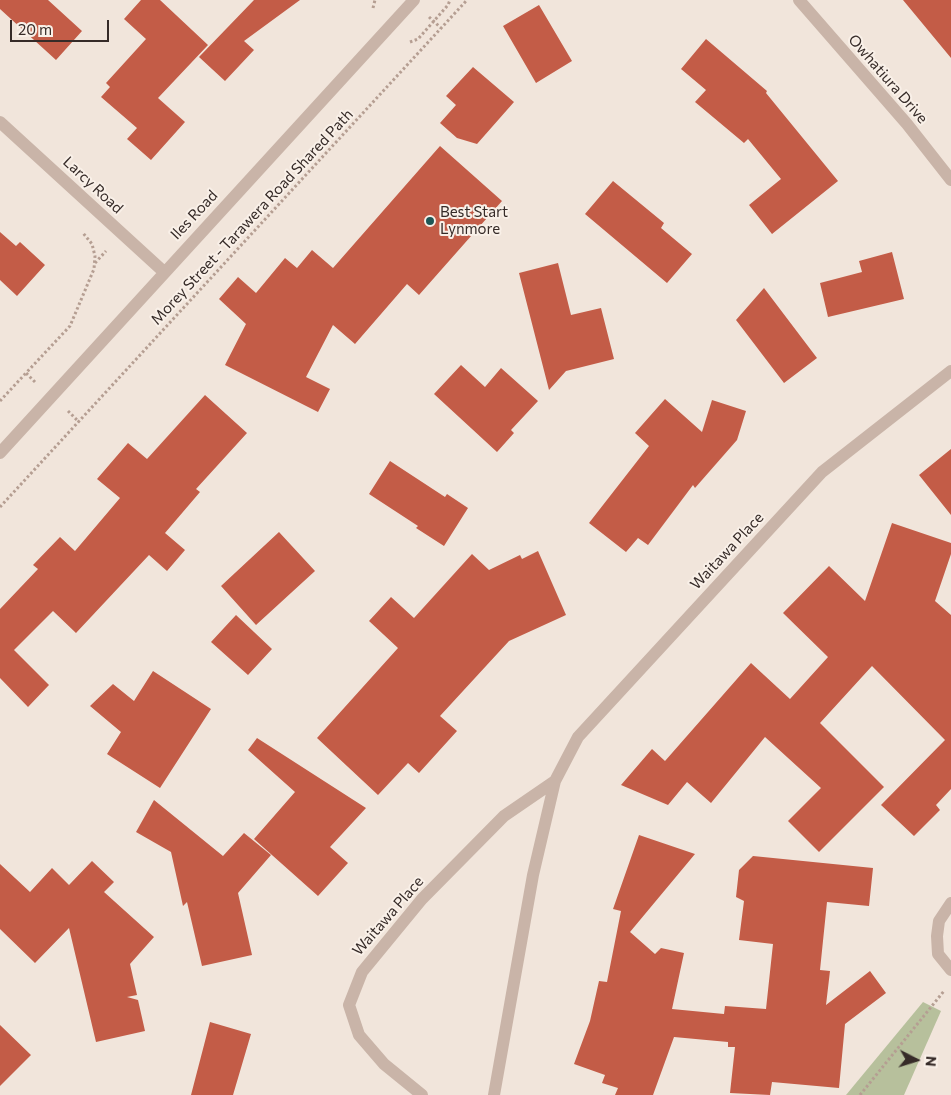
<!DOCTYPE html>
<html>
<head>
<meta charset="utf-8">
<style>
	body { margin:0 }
	#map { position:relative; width:951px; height:1095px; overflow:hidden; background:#f1e5db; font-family:Commissioner,sans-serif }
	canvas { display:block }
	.north { position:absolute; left:891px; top:1035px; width:50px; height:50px; -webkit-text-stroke:4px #f9f0e8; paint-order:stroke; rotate:95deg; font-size:14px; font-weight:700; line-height:20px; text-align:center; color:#362b28 }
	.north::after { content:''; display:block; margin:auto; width:18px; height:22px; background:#362b28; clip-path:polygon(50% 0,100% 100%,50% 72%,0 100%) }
	.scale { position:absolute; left:10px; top:20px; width:99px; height:22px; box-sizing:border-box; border:2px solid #362b28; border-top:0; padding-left:6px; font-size:15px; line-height:18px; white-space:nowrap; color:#362b28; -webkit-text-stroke:4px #f9f0e8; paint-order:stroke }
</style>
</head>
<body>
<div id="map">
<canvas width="951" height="1095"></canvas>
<div class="north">N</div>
<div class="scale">20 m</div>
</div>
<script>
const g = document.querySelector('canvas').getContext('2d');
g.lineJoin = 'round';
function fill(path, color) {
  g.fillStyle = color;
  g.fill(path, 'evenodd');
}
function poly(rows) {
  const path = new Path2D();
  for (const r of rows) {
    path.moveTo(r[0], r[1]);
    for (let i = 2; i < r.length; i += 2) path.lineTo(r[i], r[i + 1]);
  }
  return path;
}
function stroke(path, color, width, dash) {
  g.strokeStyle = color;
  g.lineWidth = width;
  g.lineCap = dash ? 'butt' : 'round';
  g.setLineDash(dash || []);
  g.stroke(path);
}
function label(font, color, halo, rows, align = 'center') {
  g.font = font + ' Commissioner,sans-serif';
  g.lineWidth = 4;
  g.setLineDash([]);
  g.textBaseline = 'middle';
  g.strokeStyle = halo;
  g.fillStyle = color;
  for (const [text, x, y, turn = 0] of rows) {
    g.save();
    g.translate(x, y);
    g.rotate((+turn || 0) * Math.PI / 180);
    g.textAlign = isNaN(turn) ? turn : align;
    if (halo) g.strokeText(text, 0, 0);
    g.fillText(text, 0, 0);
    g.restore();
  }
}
fill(poly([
	[923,1002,941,1011,904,1095,846,1095]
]), '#b7c09c');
fill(poly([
	[0,0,48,0,82,31,56,60,0,9],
	[141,0,160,0,208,45,158,98,185,122,151,160,127,139,137,128,101,97,110,87,106,83,146,39,124,19],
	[254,0,300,0,244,41,254,50,225,81,199,57],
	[903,0,951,0,951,58],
	[539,5,572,61,536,83,503,26],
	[706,39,767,91,766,93,838,181,772,234,749,205,781,179,748,139,744,143,695,102,706,90,681,69],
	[473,67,514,102,477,144,457,138,440,123,456,105,446,96],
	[440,146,502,201,419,295,407,284,355,344,333,325,306,377,330,389,318,412,225,365,246,324,219,299,238,277,256,293,285,258,297,268,312,250,333,268],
	[613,181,664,223,661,228,692,254,667,283,585,214],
	[0,232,16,246,20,242,45,265,17,296,0,280],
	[892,252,904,299,828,317,820,283,862,272,859,261],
	[558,263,571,315,601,308,614,359,566,371,549,390,519,273],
	[764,288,817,358,784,383,736,320],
	[461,365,485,387,501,368,538,401,511,430,514,433,497,452,434,394],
	[205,395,247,433,196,489,200,492,165,533,185,550,167,571,149,555,76,633,53,611,14,650,49,685,28,707,0,678,0,609,38,569,33,565,60,537,75,551,120,498,97,479,128,443,147,459],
	[665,399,702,432,712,400,746,411,737,440,695,488,693,485,648,545,638,538,626,552,589,523,649,446,635,433],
	[951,449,951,515,919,475],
	[390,461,445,497,447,494,468,508,444,546,416,528,418,526,369,494],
	[892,523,951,543,951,554,935,601,951,615,951,789,936,805,940,810,914,836,881,805,945,740,872,666,820,723,884,787,819,852,788,821,821,788,765,737,711,803,687,782,668,805,621,785,652,749,665,761,751,663,790,699,828,657,783,613,829,566,865,601],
	[279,532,315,571,256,625,221,586],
	[538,551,566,615,509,641,440,716,457,731,419,773,408,763,378,795,317,738,398,648,369,621,391,597,414,618,472,554,489,570,520,555,522,559],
	[236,615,272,649,248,675,211,642],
	[153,671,211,709,160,788,107,754,121,732,90,706,113,684,134,701],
	[257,738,366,808,330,847,348,863,318,896,254,839,295,792,248,750],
	[154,800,223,856,244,833,271,855,238,893,252,955,202,966,187,902,183,906,171,852,136,832],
	[639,835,695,854,630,932,655,954,661,948,684,953,672,1009,724,1014,725,1006,766,1009,773,944,739,940,744,901,736,897,739,870,753,856,873,868,869,906,827,902,820,970,830,971,826,1005,870,971,886,993,845,1024,839,1088,772,1082,770,1095,730,1093,735,1047,728,1047,728,1042,674,1037,653,1095,615,1095,618,1088,602,1083,605,1075,574,1064,590,1021,599,981,607,982,621,911,613,909],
	[92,861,114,882,104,892,154,937,130,964,137,995,127,997,138,1000,145,1031,96,1042,69,928,35,963,0,929,0,864,30,892,52,868,69,885],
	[210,1022,251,1034,233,1095,191,1095],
	[0,1025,31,1055,0,1086]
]), '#c35c47');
stroke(poly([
	[373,8,375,0],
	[429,17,441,28],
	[410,42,418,39,448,5,450,0],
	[95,263,106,251],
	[35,382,26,373,70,326,94,269,95,256,92,244,83,233],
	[0,401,26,373],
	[68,411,79,422],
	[0,507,467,0],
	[860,1095,944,991]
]), '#b59e92', 3, [2.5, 2.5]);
stroke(poly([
	[799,0,907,124,951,180],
	[0,122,164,272],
	[0,453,414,0],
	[951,903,939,921,937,936,938,954,951,970],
	[422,1095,384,1064,359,1035,349,1005,362,972,422,899,504,816,555,781],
	[494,1095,533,875,555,781,578,737,822,472,951,371]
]), '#c9b4a8', 12);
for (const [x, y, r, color] of [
	[430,221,5,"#1e5756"]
]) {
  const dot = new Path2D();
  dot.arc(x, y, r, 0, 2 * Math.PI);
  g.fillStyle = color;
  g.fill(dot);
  stroke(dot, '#f9f0e8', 2);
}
label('15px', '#362b28', '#f9f0e8', [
	["Owhatiura Drive",888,79,49],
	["Larcy Road",93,185,43],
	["Iles Road",194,215,-47],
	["Morey Street - Tarawera Road Shared Path",252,217,-47],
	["Waitawa Place",727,551,-47],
	["Waitawa Place",388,916,-49]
]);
label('15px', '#362b28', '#f9f0e8', [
	["Best Start",440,212],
	["Lynmore",440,229]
], 'left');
</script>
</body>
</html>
